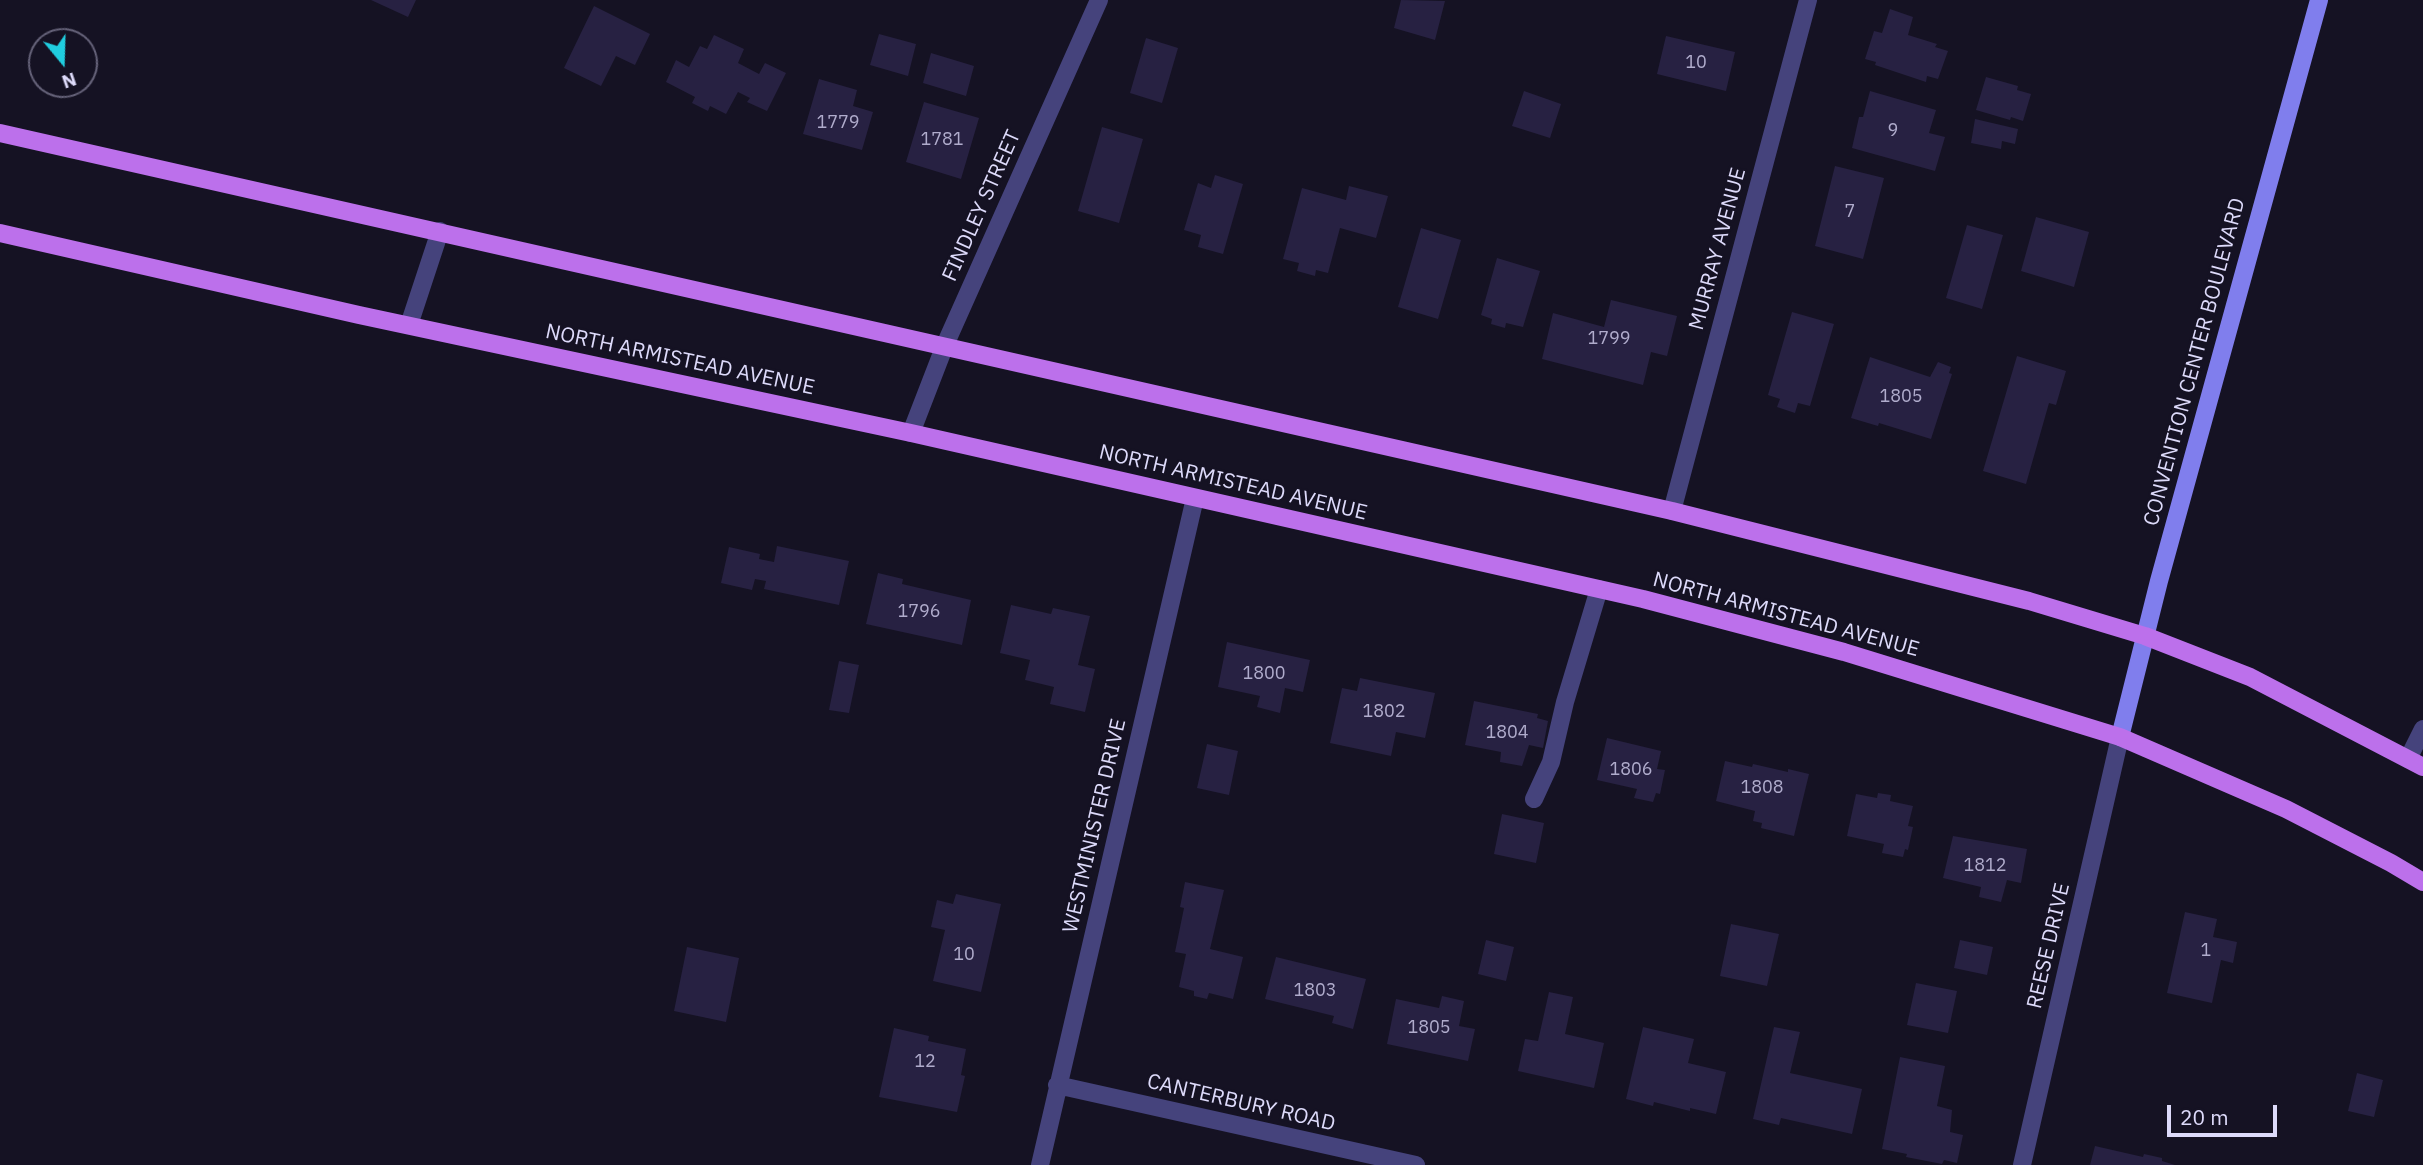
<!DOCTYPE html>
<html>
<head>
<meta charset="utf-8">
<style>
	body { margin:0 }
	#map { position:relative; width:2423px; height:1165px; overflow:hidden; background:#151223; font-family:"IBM Plex Sans",sans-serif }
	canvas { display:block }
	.north { position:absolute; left:28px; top:28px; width:70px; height:70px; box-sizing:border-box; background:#151223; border:2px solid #656279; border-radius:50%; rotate:161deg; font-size:19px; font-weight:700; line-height:28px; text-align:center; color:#dddafa }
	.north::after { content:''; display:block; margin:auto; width:24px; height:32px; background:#20cddf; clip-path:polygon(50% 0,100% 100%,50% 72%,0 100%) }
	.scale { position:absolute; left:2167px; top:1105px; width:110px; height:32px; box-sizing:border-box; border:4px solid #dddafa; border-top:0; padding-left:9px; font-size:21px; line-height:24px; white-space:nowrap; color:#dddafa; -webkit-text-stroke:5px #151223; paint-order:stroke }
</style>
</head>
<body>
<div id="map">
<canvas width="2423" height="1165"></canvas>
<div class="north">N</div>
<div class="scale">20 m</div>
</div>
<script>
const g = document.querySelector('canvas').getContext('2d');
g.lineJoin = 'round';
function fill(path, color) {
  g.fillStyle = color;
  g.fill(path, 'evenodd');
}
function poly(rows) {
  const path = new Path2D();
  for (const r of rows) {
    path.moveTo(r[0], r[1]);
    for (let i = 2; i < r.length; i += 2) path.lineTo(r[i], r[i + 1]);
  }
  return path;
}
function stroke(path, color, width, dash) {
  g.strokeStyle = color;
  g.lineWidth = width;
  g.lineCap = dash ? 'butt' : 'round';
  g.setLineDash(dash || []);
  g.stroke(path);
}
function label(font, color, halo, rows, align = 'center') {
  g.font = font + ' "IBM Plex Sans",sans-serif';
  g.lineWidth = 5;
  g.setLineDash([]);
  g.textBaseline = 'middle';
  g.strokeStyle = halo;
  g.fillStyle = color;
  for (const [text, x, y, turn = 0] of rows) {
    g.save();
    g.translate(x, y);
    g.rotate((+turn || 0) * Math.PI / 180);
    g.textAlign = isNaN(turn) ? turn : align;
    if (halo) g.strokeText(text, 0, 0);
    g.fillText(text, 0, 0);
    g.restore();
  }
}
fill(poly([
	[371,0,416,0,408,17],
	[1401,0,1445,1,1435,40,1394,28],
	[594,6,650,34,635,65,616,56,601,86,564,68],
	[1890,9,1913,17,1908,35,1937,44,1935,47,1948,51,1938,79,1927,76,1926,82,1875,65,1876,62,1865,59,1874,31,1882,33],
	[879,34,916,44,908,76,870,65],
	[714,35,744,49,738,63,759,74,765,63,786,73,767,111,747,102,750,98,738,92,726,114,710,106,708,111,692,103,695,97,666,82,676,60,689,67,700,46,707,49],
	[1666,36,1735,52,1726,91,1657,74],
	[1146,38,1178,48,1162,103,1130,93],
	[931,53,974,66,966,96,923,83],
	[1986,77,2018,86,2017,90,2031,94,2023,121,2011,117,2010,120,1976,110],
	[819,79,857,90,853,106,873,112,862,150,803,134],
	[1524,91,1561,104,1550,138,1512,126],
	[1870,91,1936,110,1929,133,1945,137,1935,171,1852,148,1859,117,1863,117],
	[924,102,979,118,961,179,906,162],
	[1975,119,2018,129,2015,144,2002,141,2001,149,1971,143],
	[1102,127,1143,139,1119,223,1078,211],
	[1835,166,1884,178,1863,259,1815,246],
	[1215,175,1243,184,1223,254,1198,247,1201,235,1184,230,1198,183,1211,188],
	[1349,186,1388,196,1376,238,1340,228,1328,273,1316,270,1315,276,1297,271,1299,263,1283,259,1302,188,1346,200],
	[2036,217,2089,232,2074,287,2021,271],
	[1967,225,2003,235,1982,309,1946,298],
	[1421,228,1461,240,1438,319,1398,307],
	[1497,258,1540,271,1523,327,1506,323,1505,328,1491,324,1492,319,1481,315],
	[1611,300,1677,316,1667,356,1651,352,1643,385,1542,359,1553,313,1604,327],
	[1792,312,1834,324,1810,406,1798,403,1795,413,1777,407,1780,399,1768,395],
	[2017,356,2066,371,2056,405,2049,403,2026,484,1983,471],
	[1870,357,1930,377,1938,362,1951,367,1949,373,1952,374,1931,439,1879,423,1878,426,1851,418],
	[777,546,849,561,839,605,764,589,766,581,755,579,752,590,721,583,729,547,760,554,759,559,774,562],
	[878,573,903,579,902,584,971,600,962,645,866,624],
	[1011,605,1051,614,1053,608,1090,616,1078,665,1095,669,1085,712,1050,704,1054,687,1025,680,1030,660,1000,653],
	[1227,642,1310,660,1303,692,1285,688,1280,713,1257,707,1260,696,1218,687],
	[839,661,859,665,849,713,829,710],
	[1360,678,1435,693,1425,738,1396,732,1391,756,1330,743,1342,688,1357,691],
	[1474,701,1538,714,1537,718,1548,721,1543,748,1529,745,1522,766,1500,762,1501,752,1465,745],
	[1607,738,1661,751,1657,769,1665,770,1660,794,1656,793,1653,802,1634,798,1637,789,1597,780],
	[1207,744,1238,751,1229,795,1197,788],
	[1725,761,1752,767,1753,764,1788,772,1788,769,1809,774,1794,836,1761,828,1762,823,1753,821,1755,811,1716,801],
	[1878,793,1891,795,1890,801,1913,806,1908,826,1913,827,1908,850,1905,849,1903,857,1882,853,1884,844,1847,836,1856,794,1877,798],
	[1502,814,1544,823,1536,863,1494,854],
	[1953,836,2027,849,2021,883,2007,880,2001,902,1979,897,1981,887,1943,878],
	[1185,882,1224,890,1210,949,1243,957,1233,999,1209,993,1207,999,1194,996,1194,991,1179,987,1186,954,1175,952,1184,908,1180,907],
	[956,894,1001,904,981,992,933,981,945,930,931,927,937,900,953,904],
	[2185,912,2217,919,2213,937,2237,942,2233,963,2221,960,2212,1003,2167,993],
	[1731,924,1779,934,1767,986,1720,976],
	[1486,940,1514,947,1506,981,1478,974],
	[1960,940,1993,947,1987,975,1954,968],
	[687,947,739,958,726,1022,674,1011],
	[1276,957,1366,979,1353,1029,1332,1023,1334,1016,1265,999],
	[1916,983,1957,991,1948,1033,1907,1025],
	[1549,992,1573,997,1565,1034,1604,1043,1594,1088,1518,1071,1525,1039,1538,1041],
	[1442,996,1464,1001,1459,1026,1475,1029,1468,1061,1387,1044,1396,999,1439,1008],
	[1643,1027,1694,1039,1688,1063,1726,1072,1716,1114,1690,1108,1690,1111,1654,1102,1653,1106,1626,1099],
	[1774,1027,1800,1032,1790,1073,1862,1089,1852,1134,1781,1118,1779,1125,1753,1119],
	[894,1028,929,1036,928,1041,966,1049,961,1075,965,1076,957,1112,879,1097],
	[1900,1057,1945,1066,1937,1106,1952,1110,1950,1132,1963,1135,1957,1163,1944,1160,1942,1164,1906,1157,1907,1154,1882,1149],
	[2357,1073,2383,1080,2374,1117,2348,1111],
	[2095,1146,2143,1157,2144,1154,2162,1158,2162,1161,2175,1165,2090,1165]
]), '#272142');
stroke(poly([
	[409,325,440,231],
	[2408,759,2423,729],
	[1534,799,1551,762,1565,702,1599,589]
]), '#45437c', 18);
stroke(poly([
	[911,433,945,345,1099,0],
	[1672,511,1808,0],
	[1057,1085,1416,1165],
	[1040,1165,1195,498],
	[2022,1165,2120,737]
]), '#45437c', 18);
stroke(poly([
	[2120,737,2159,581,2319,0]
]), '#807eed', 18);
stroke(poly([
	[0,133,1672,511,2029,601,2145,636,2250,677,2423,767],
	[0,233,359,315,911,433,1643,599,1844,652,2120,737,2286,809,2391,863,2423,882]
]), '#bc70eb', 18);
label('18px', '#b0accc', null, [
	["10",1696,63],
	["1779",838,123],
	["9",1893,131],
	["1781",942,140],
	["7",1850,212],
	["1799",1609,339],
	["1805",1901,397],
	["1796",919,612],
	["1800",1264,674],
	["1802",1384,712],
	["1804",1507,733],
	["1806",1631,770],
	["1808",1762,788],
	["1812",1985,866],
	["1",2206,951],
	["10",964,955],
	["1803",1315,991],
	["1805",1429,1028],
	["12",925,1062]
]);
label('21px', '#dddafa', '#151223', [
	["FINDLEY STREET",982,206,-66],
	["MURRAY AVENUE",1718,249,-75],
	["NORTH ARMISTEAD AVENUE",680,360,12],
	["CONVENTION CENTER BOULEVARD",2195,362,-75],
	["NORTH ARMISTEAD AVENUE",1233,483,13],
	["NORTH ARMISTEAD AVENUE",1786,615,15],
	["WESTMINISTER DRIVE",1095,826,-77],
	["REESE DRIVE",2049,946,-77],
	["CANTERBURY ROAD",1241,1103,13]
]);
</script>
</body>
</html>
